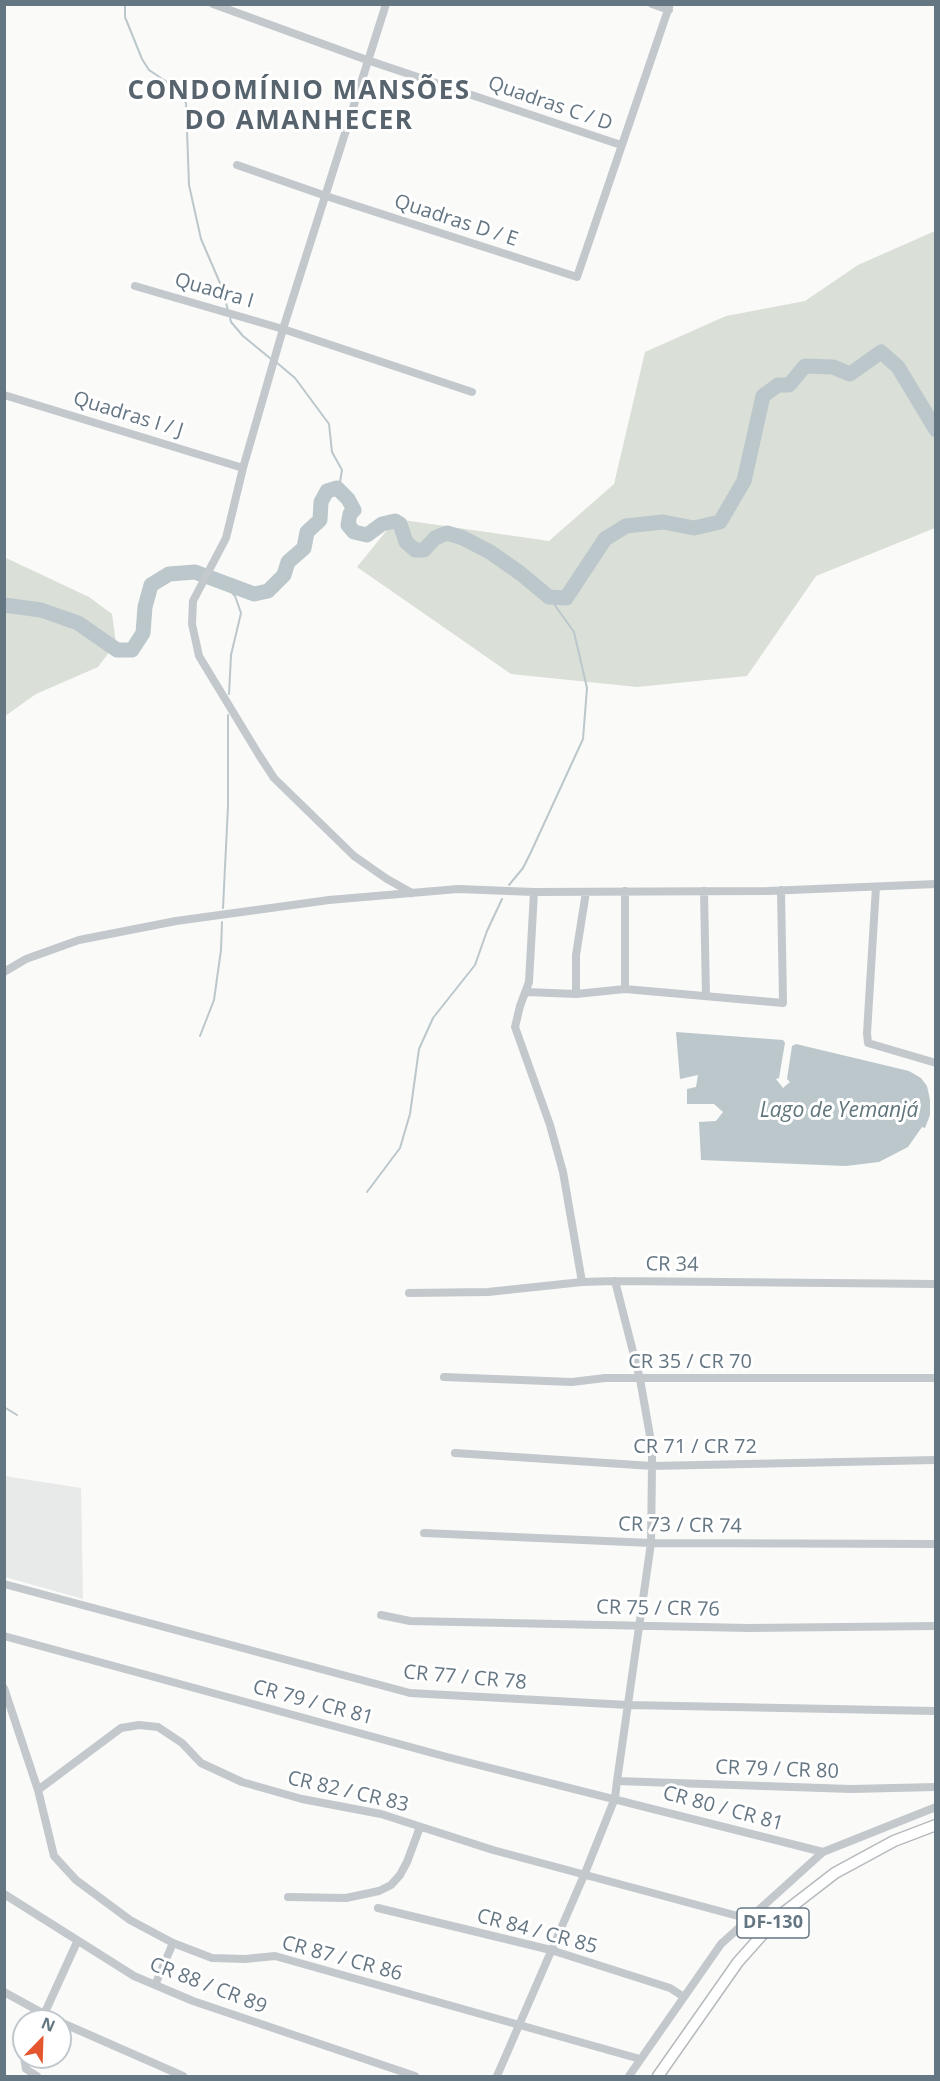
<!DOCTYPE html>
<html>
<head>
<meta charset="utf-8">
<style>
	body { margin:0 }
	#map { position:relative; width:940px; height:2081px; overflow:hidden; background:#fafaf8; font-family:"Open Sans",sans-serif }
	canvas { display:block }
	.frame { position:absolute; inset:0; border:6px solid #657683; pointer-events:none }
	.north { position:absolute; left:12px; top:2009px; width:60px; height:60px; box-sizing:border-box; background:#fff; border:2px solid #c1c8cd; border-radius:50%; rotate:23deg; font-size:16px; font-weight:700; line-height:24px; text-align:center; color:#657683 }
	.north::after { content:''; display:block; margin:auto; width:21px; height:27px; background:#e4572e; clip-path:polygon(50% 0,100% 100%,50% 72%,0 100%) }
</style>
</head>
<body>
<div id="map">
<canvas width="940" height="2081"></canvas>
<div class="frame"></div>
<div class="north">N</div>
</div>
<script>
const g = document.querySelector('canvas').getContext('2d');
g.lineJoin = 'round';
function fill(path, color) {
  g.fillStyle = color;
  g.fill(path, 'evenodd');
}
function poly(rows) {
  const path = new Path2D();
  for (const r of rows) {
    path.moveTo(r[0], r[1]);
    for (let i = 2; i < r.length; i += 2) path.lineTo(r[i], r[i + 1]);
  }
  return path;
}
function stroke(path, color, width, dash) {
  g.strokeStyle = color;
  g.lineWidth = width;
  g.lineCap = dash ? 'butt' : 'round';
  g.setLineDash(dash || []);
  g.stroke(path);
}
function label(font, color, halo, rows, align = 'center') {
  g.font = font + ' "Open Sans",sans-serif';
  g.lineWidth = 6;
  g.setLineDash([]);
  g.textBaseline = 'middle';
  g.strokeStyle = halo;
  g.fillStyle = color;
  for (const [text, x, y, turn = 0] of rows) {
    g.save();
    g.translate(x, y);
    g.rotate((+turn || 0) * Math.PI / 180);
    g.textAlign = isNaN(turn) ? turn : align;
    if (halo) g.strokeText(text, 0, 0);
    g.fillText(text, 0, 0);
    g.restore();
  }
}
fill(poly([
	[4,1476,81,1488,83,1599,5,1577]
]), '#e8e9e9');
fill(poly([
	[935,231,935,528,816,576,747,676,637,687,511,674,357,567,396,519,549,541,614,484,645,352,726,316,805,301,858,265],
	[6,558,89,597,112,614,116,643,98,667,36,694,5,716]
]), '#dadfd7');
fill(poly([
	[676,1032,783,1040,785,1043,779,1078,776,1079,783,1088,790,1082,787,1079,792,1046,796,1044,909,1071,921,1078,927,1086,930,1100,930,1115,925,1128,922,1127,908,1147,879,1162,846,1166,701,1160,699,1122,716,1121,723,1112,714,1104,687,1104,687,1089,696,1087,698,1075,680,1079]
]), '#bbc7cb');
stroke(poly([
	[125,4,125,17,142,59,149,70,173,86,186,103,189,185,201,239,223,290,228,311],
	[230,317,231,322,243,336,271,359],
	[276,362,295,378,329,424,332,452,342,470,340,482,337,488],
	[222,582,235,596,241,613,231,655,229,694],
	[509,885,523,868,531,852,583,739,587,688,574,632,549,597],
	[223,908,228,806,228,715],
	[200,1036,214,1000,221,950,222,922],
	[367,1192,400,1148,410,1114,419,1049,433,1018,475,965,487,931,502,899],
	[4,1407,17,1415]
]), '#bbc7cb', 2);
stroke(poly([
	[4,605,41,610,78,623,117,650,132,650,143,633,145,607,151,585,169,574,195,572,254,594,268,591,284,575,288,562,304,548,307,532,320,520,321,502,327,491,337,488,348,499,354,510,350,514,348,525,354,532,367,535,382,524,395,521,400,524,406,542,415,550,424,550,435,538,447,533,463,538,490,552,520,573,549,597,566,598,605,539,626,526,663,522,694,528,720,522,744,481,763,396,778,385,789,385,805,366,833,367,850,374,881,352,898,367,936,430]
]), '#bbc7cb', 15);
const major = poly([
	[658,2076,738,1962,778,1917,835,1873,894,1841,936,1825]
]);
stroke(major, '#b5babe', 13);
stroke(poly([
	[213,4,367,60,621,145],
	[386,4,283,329,243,468,226,538,193,601,192,624,199,656,259,755,274,778,354,856,387,879,412,893],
	[652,4,669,10],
	[237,165,326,196,577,277,670,4],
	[135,286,283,329,472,392],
	[4,395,243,468],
	[876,887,867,1033,868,1043,936,1063],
	[704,891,706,995],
	[534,892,529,982,520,1006,515,1027,550,1125,563,1172,582,1282],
	[4,972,26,959,79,940,176,921,329,900,458,889,534,892,767,891,936,884],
	[625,989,625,891],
	[526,992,576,994,625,989,783,1003,781,890],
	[576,994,576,955,586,892],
	[409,1293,488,1292,582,1282,615,1281,936,1284],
	[444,1377,572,1382,605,1378,936,1378],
	[455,1453,652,1466,936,1460],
	[424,1533,651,1543,936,1544],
	[4,1584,410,1693,628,1705,936,1711],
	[381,1615,410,1621,749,1628,936,1626],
	[4,1636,447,1757,823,1852],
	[4,1688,38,1790,54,1856,76,1880,130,1920,173,1943,212,1958,245,1959,275,1956,640,2059],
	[617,1781,851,1789,936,1787],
	[38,1790,121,1728,139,1725,158,1727,182,1743,201,1763,242,1782,302,1799,381,1814,493,1850,749,1919],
	[4,1894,134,1976,193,2001,415,2076],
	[288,1897,346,1898,379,1891,391,1885,400,1875,407,1862,420,1827],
	[378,1908,551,1950,670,1988,684,1997],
	[155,1985,173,1943],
	[4,1992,57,2021],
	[41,2021,77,1942],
	[60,2022,183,2076],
	[24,2057,26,2069,37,2076],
	[497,2076,585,1873,615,1798,617,1781,651,1543,652,1466,652,1447,640,1379,615,1281],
	[629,2076,721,1944,823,1852,936,1807]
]), '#c3c8cc', 8);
stroke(major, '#fff', 10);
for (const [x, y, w] of [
	[773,1923,72]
]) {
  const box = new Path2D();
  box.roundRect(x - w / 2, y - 15, w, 30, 4.5);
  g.fillStyle = '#fff';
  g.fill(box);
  stroke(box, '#657683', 1.5);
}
label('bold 18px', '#657683', null, [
	["DF-130",773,1923]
]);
label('20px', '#657683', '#fff', [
	["Quadras C / D",550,104,19],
	["Quadras D / E",456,221,18],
	["Quadra I",214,291,16],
	["Quadras I / J",128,415,17],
	["CR 34",672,1265,1],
	["CR 35 / CR 70",690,1362],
	["CR 71 / CR 72",695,1447],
	["CR 73 / CR 74",680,1526,1],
	["CR 75 / CR 76",658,1609,1],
	["CR 77 / CR 78",465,1678,5],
	["CR 79 / CR 81",313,1703,15],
	["CR 79 / CR 80",777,1770,2],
	["CR 82 / CR 83",348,1792,13],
	["CR 80 / CR 81",723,1809,15],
	["CR 84 / CR 85",537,1932,15],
	["CR 87 / CR 86",342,1959,15],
	["CR 88 / CR 89",208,1986,21]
]);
label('italic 21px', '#60757c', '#fff', [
	["Lago de Yemanjá",839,1111]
]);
g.letterSpacing = '1.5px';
label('bold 26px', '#57646e', '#fff', [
	["CONDOMÍNIO MANSÕES",299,92],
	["DO AMANHECER",299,122]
]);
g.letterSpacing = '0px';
</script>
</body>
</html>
